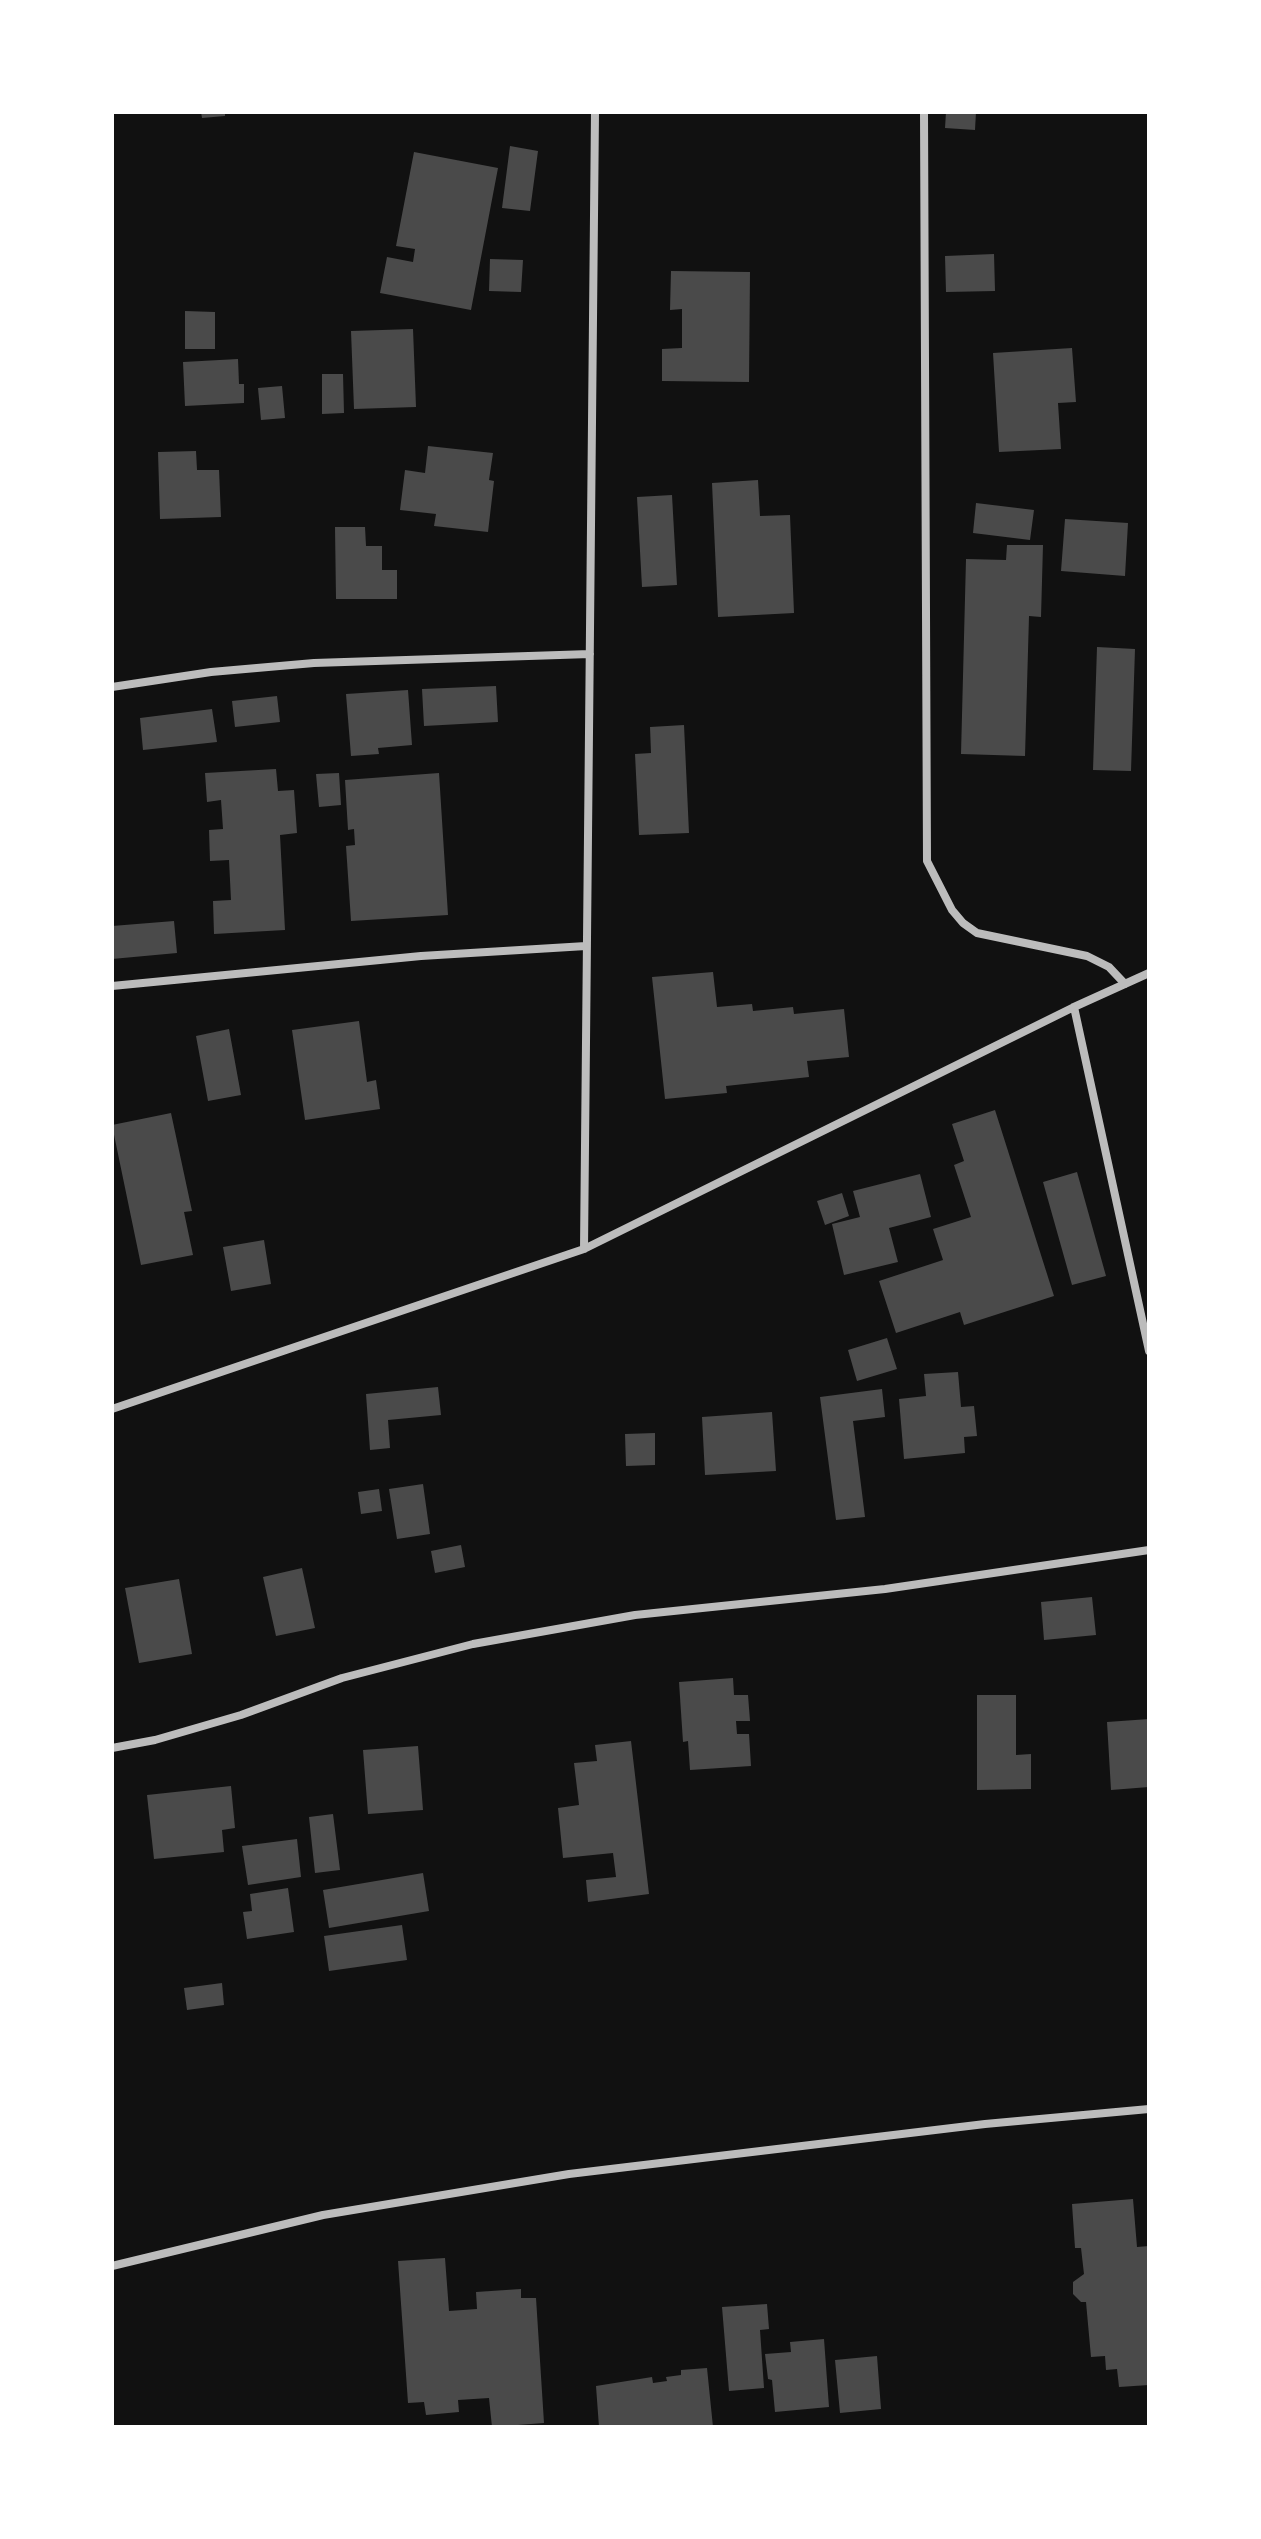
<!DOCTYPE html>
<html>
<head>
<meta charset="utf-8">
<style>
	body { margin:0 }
	#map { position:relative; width:1261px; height:2539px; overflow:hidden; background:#111; font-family:"Roboto Condensed",sans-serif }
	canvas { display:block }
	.frame { position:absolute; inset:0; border:114px solid #fff; pointer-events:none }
</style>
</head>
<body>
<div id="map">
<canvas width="1261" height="2539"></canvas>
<div class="frame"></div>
</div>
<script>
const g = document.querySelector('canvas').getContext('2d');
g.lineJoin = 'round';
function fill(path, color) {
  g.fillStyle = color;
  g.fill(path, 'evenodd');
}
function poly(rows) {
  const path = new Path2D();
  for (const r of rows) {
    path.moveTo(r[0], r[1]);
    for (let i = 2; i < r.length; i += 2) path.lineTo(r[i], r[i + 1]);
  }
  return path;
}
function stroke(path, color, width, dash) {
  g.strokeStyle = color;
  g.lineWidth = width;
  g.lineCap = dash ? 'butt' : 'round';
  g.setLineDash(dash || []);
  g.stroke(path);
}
fill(poly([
	[201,112,225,112,225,116,202,118],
	[946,112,976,112,975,130,945,128],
	[510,146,538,151,530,211,502,208],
	[414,152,498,168,471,310,380,293,387,257,413,262,415,249,396,246],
	[994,254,995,291,946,292,945,256],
	[490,259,523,260,521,292,489,291],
	[671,271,750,272,749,382,662,381,662,349,682,348,682,309,670,310],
	[185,311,215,312,215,349,185,349],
	[413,329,416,407,354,409,351,331],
	[1072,348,1076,402,1058,403,1061,449,999,452,993,353],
	[238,359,239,384,244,384,244,403,185,406,183,362],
	[322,374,343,374,344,413,322,414],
	[282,386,285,418,261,420,258,388],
	[428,446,493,453,489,480,494,481,488,532,434,526,436,514,400,510,405,470,425,473],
	[196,451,197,470,219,470,221,517,160,519,158,452],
	[758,480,760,516,790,515,794,613,718,617,712,483],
	[672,495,677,585,642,587,637,497],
	[976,503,1034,510,1030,540,973,533],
	[1065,519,1128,523,1125,576,1061,571],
	[335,527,365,527,366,546,382,546,382,570,397,570,397,599,336,599],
	[1007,545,1043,545,1041,617,1029,616,1025,756,961,754,966,559,1006,560],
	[1097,647,1135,649,1131,771,1093,770],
	[496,686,498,722,424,726,422,689],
	[408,690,412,745,378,748,379,754,351,756,346,694],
	[277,696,280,722,235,727,232,701],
	[212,709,217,742,143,750,140,718],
	[684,725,689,833,639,835,635,754,651,753,650,727],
	[276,769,278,791,294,790,297,833,280,835,285,930,214,934,213,901,231,900,229,860,210,861,209,830,223,829,221,800,207,802,205,773],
	[339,773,341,805,319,807,316,774],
	[439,773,448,915,351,921,346,846,355,845,354,829,348,830,345,780],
	[174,921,177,953,112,959,112,926],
	[713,972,717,1007,752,1004,753,1011,793,1007,794,1014,844,1009,849,1057,807,1061,809,1077,726,1086,727,1093,665,1099,652,977],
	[359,1021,367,1082,376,1080,380,1109,305,1120,292,1030],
	[229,1029,241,1095,208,1101,196,1036],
	[995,1110,1054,1296,964,1325,960,1312,896,1333,879,1281,943,1260,933,1229,971,1217,954,1165,964,1161,952,1124],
	[171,1113,192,1211,184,1212,193,1255,141,1265,112,1125],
	[1077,1172,1106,1276,1072,1285,1043,1182],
	[920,1174,931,1217,889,1228,898,1262,844,1275,832,1224,860,1217,853,1191],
	[842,1193,849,1216,825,1225,817,1201],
	[264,1240,271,1284,231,1291,223,1247],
	[887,1338,897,1369,857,1381,848,1350],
	[958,1372,961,1407,974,1406,977,1436,964,1437,965,1453,904,1459,899,1399,926,1396,924,1374],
	[438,1387,441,1415,388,1420,390,1448,370,1450,366,1394],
	[882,1389,885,1417,853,1421,865,1517,836,1520,820,1397],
	[772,1412,776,1471,705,1475,702,1417],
	[655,1433,655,1465,626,1466,625,1434],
	[423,1484,430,1534,397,1539,389,1489],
	[379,1489,382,1511,361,1514,358,1492],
	[461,1545,465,1567,435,1573,431,1551],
	[302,1568,315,1628,276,1636,263,1577],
	[179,1579,192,1654,139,1663,125,1588],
	[1092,1597,1096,1635,1044,1640,1041,1602],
	[733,1678,734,1695,748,1695,750,1721,736,1721,737,1734,749,1734,751,1766,690,1770,688,1741,683,1742,679,1682],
	[977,1695,1016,1695,1016,1755,1031,1754,1031,1789,977,1790],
	[1149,1719,1149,1787,1111,1790,1107,1722],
	[631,1741,649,1894,588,1902,586,1880,616,1877,613,1853,563,1858,558,1808,579,1805,574,1763,597,1761,595,1745],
	[418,1746,423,1810,368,1814,363,1750],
	[231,1786,235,1828,222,1830,224,1852,154,1859,147,1795],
	[333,1814,340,1870,315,1873,309,1817],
	[297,1839,301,1877,248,1885,242,1846],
	[423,1873,429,1911,329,1928,323,1890],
	[288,1888,294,1932,247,1939,243,1912,252,1911,250,1894],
	[402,1925,407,1960,329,1971,324,1936],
	[222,1983,224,2005,187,2010,184,1988],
	[1133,2199,1137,2247,1149,2246,1149,2385,1119,2387,1117,2369,1106,2370,1105,2356,1091,2357,1086,2302,1081,2302,1073,2294,1073,2282,1084,2274,1081,2248,1075,2248,1072,2204],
	[445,2258,449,2311,477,2309,476,2292,521,2289,521,2298,536,2298,544,2423,492,2427,489,2398,458,2400,459,2412,426,2415,424,2402,408,2403,398,2261],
	[767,2304,769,2329,760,2330,764,2388,729,2391,722,2307],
	[824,2339,829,2407,775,2412,772,2380,768,2379,765,2354,791,2352,790,2342],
	[877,2356,881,2409,840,2413,835,2360],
	[707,2368,713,2427,599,2427,596,2386,652,2377,653,2383,667,2381,666,2377,681,2375,681,2370]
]), '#4a4a4a');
stroke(poly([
	[924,112,927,861,952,910,963,923,977,933,1087,956,1109,967,1125,984],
	[112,687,211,672,314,663,590,654],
	[112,986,421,956,586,946],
	[1074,1007,1149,1351],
	[584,1249,595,112],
	[112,1409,584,1249,1074,1007,1149,973],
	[112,1748,155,1740,241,1715,342,1678,473,1644,635,1615,885,1589,1149,1550],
	[112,2266,323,2215,569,2174,985,2124,1149,2109]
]), '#bcbcbc', 8);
</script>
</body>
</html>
